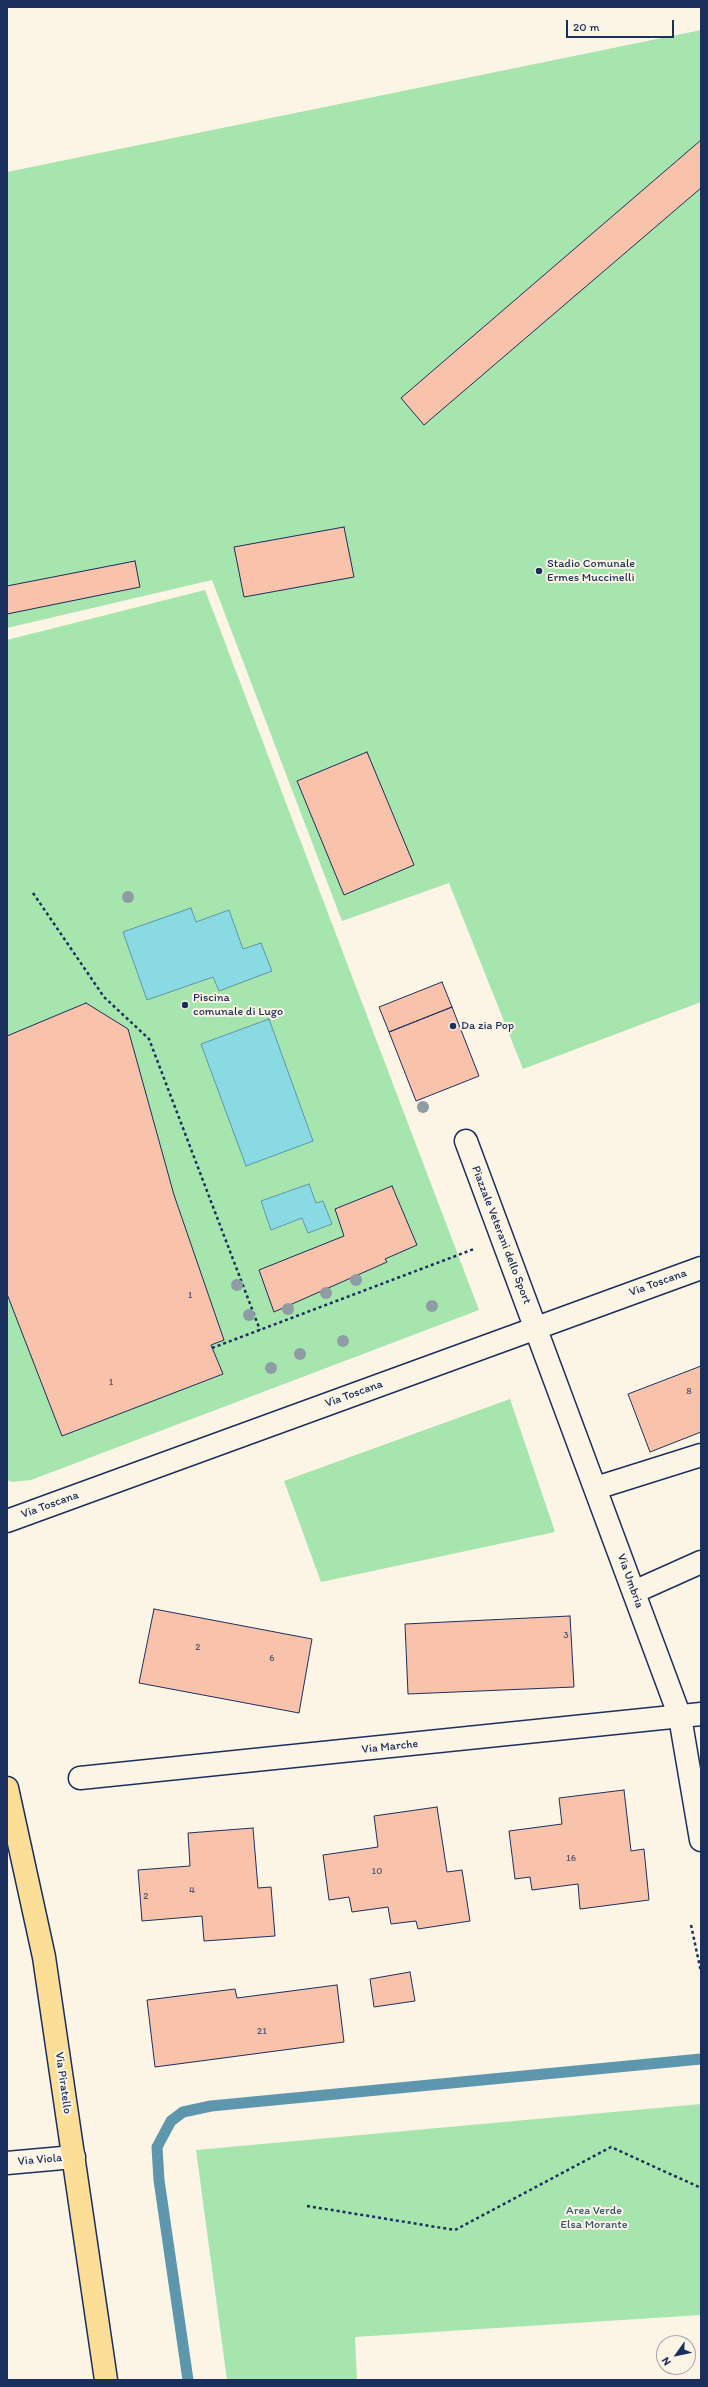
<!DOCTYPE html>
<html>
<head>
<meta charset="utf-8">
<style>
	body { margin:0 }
	#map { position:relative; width:708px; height:2387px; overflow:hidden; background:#fcf5e5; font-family:Itim,sans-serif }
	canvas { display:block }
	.frame { position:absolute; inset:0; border:8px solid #1b2f5e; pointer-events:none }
	.north { position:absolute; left:656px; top:2335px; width:40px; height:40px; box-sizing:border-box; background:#fcf5e5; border:1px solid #a2a6af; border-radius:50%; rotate:237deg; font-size:11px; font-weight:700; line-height:16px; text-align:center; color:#1b2f5e }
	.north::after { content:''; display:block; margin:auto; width:14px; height:18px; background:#1b2f5e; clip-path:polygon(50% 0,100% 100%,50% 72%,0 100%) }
	.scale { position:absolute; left:566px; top:20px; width:108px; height:18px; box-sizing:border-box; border:2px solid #1b2f5e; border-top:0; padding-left:5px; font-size:12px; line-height:14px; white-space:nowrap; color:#1b2f5e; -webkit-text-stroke:3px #fcf5e5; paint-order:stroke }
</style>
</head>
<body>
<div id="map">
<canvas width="708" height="2387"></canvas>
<div class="frame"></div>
<div class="north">N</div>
<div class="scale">20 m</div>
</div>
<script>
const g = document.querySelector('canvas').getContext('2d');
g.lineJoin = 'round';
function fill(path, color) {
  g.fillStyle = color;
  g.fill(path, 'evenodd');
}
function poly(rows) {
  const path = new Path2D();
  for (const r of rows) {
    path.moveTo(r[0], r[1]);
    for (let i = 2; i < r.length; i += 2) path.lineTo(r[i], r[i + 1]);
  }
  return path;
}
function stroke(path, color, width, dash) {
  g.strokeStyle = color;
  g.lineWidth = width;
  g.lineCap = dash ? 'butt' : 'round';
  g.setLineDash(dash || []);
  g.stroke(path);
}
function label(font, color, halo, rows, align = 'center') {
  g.font = font + ' Itim,sans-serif';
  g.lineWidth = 4;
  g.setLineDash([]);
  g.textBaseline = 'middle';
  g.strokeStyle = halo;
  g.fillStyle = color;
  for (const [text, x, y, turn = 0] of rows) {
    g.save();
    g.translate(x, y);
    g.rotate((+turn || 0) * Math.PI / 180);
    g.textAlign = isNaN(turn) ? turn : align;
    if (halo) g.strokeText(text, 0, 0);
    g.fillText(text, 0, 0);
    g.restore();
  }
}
fill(poly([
	[701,30,701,1002,523,1069,449,883,342,921,212,580,7,628,7,172],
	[205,590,479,1310,31,1480,12,1482,7,1480,7,640],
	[510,1399,555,1532,321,1582,284,1481],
	[701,2104,701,2315,355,2337,357,2380,227,2380,196,2150]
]), '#a6e5ae');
const water = poly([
	[191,908,196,922,229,910,243,949,261,943,272,971,219,991,213,977,147,1000,123,932,191,908],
	[269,1019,313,1141,246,1166,201,1044,269,1019],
	[309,1184,316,1203,323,1201,332,1224,308,1233,302,1218,271,1230,261,1201,309,1184]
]);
fill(water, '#89dae2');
stroke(water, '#5d96ad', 1);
stroke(poly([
	[188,2380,159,2180,157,2147,171,2121,183,2112,211,2106,701,2059]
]), '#5d96ad', 11);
const building = poly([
	[701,140,701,188,424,425,401,398,701,140],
	[344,527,354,577,244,597,234,547,344,527],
	[135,561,140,587,7,614,7,586,135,561],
	[367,752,414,865,344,895,297,781,367,752],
	[442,982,452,1007,389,1032,379,1007,442,982],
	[86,1003,128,1029,174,1195,224,1340,211,1345,223,1374,62,1436,7,1294,7,1036,86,1003],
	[452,1007,479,1076,416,1101,389,1032,452,1007],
	[392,1186,417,1245,385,1259,387,1262,274,1312,259,1270,344,1236,335,1209,392,1186],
	[701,1366,701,1432,650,1452,628,1394,701,1366],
	[154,1609,312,1639,299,1713,139,1683,154,1609],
	[570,1616,574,1687,408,1694,405,1624,570,1616],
	[624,1790,631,1851,644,1849,649,1900,580,1909,578,1884,532,1890,530,1877,515,1879,509,1831,562,1824,559,1798,624,1790],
	[437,1807,447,1872,462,1870,470,1921,418,1929,416,1921,391,1924,388,1907,352,1912,349,1897,329,1900,323,1855,378,1847,374,1816,437,1807],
	[253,1828,258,1888,271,1887,275,1936,204,1941,202,1916,142,1921,138,1870,190,1866,188,1833,253,1828],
	[410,1972,415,2001,374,2007,370,1979,410,1972],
	[337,1985,344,2042,155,2067,147,2000,235,1989,237,1998,337,1985]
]);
fill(building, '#f8c2ab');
stroke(building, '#1b2f5e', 1);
const minor = poly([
	[466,1141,680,1717,701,1840],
	[596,1488,701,1455],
	[7,1521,701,1268],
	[634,1592,701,1562],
	[80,1778,701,1714],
	[7,2163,74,2157]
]);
const primary = poly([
	[7,1788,44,1957,106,2380]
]);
stroke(minor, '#1b2f5e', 25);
stroke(primary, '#1b2f5e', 25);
stroke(poly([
	[33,893,104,997,149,1039,260,1330],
	[212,1348,474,1249],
	[691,1925,701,1972],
	[307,2206,455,2230,611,2147,701,2188]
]), '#1b2f5e', 2.5, [3, 3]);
stroke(minor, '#fcf5e5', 22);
stroke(primary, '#fcde96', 22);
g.fillStyle = '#909ca4';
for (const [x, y] of [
	[128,897],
	[423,1107],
	[356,1280],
	[237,1285],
	[326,1293],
	[432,1306],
	[288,1309],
	[249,1315],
	[343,1341],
	[300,1354],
	[271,1368]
]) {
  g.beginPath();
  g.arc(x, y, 6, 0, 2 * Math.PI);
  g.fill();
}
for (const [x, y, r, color] of [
	[539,571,4,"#1b2f5e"],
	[185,1005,4,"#1b2f5e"],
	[453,1026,4,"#1b2f5e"]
]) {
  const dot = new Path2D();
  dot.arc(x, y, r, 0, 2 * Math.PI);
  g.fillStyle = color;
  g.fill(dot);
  stroke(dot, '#fcf5e5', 1.5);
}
label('10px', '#525471', null, [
	["1",190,1295],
	["1",111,1382],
	["8",689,1391],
	["3",566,1635],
	["2",198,1647],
	["6",272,1658],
	["16",571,1858],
	["10",377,1871],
	["4",192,1890],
	["2",146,1896],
	["21",262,2031]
]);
label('12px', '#1b2f5e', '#fcf5e5', [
	["Stadio Comunale",547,564],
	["Ermes Muccinelli",547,578],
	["Piscina",193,998],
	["comunale di Lugo",193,1012],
	["Da zia Pop",461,1026]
], 'left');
label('12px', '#1b2f5e', '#fcf5e5', [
	["Piazzale Veterani dello Sport",501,1235,69],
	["Via Toscana",658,1283,-20],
	["Via Toscana",354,1394,-20],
	["Via Toscana",50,1505,-20],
	["Via Umbria",630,1581,70],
	["Via Marche",390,1747,-6],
	["Via Piratello",63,2083,82],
	["Via Viola",40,2160,-5]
]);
label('12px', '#37536e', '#fcf5e5', [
	["Area Verde",594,2211],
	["Elsa Morante",594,2225]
]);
</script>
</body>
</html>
